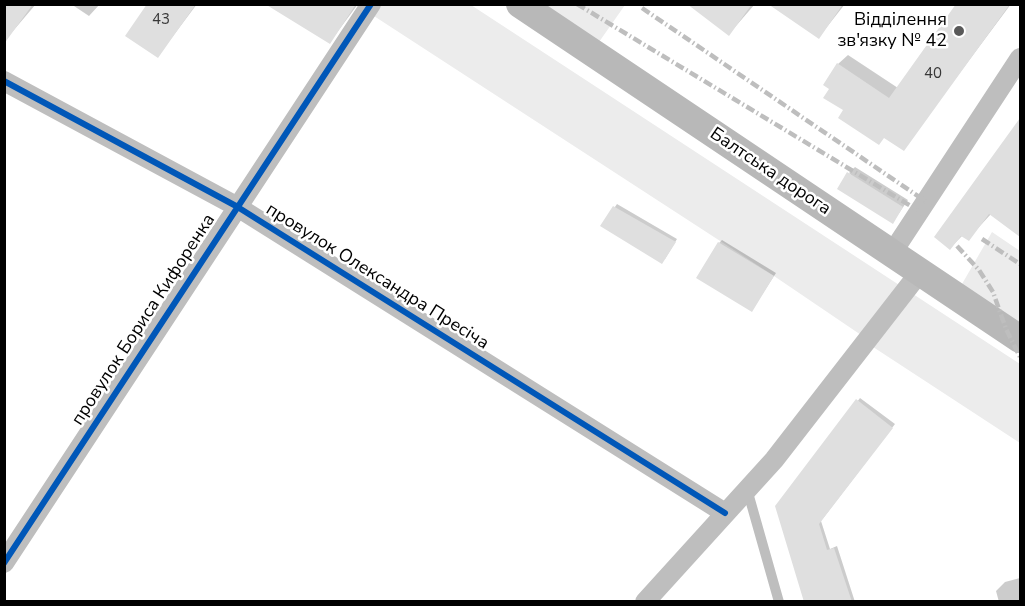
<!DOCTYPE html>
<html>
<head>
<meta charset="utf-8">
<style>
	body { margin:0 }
	#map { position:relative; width:1025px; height:606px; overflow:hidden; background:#fff; font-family:"Nunito Sans",sans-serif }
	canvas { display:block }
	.frame { position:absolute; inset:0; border:6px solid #000; pointer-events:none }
</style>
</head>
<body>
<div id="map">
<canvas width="1025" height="606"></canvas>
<div class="frame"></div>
</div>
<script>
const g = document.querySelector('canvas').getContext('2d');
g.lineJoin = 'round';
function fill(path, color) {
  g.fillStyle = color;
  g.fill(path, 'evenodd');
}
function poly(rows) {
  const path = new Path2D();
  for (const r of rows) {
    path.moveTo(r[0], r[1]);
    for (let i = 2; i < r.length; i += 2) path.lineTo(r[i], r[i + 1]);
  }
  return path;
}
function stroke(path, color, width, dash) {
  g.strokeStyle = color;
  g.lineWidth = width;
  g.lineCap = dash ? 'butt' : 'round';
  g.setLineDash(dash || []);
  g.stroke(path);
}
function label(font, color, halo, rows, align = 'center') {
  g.font = font + ' "Nunito Sans",sans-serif';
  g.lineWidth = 5;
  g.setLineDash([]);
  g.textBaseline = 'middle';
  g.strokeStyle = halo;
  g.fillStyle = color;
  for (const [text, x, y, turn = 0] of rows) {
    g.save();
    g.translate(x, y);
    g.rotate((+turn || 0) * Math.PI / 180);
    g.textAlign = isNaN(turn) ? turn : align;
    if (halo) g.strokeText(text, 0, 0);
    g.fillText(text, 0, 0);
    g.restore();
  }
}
fill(poly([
	[357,5,471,5,1020,364,1020,443,867,343,864,337,774,276],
	[538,5,625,5,599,42],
	[992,232,1020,251,1020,323,962,284]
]), '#ececec');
fill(poly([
	[4,4,36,4,13,31],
	[71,4,100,4,89,16],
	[149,4,197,4,158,56],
	[268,4,358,4,330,42],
	[689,4,755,4,729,34],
	[786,4,845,4,819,37],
	[958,4,1011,4,903,149,845,110,832,89,838,64,848,55,898,88],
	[1020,120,1020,235,991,214,968,239,963,235,950,248,936,237],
	[855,167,908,200,893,222,849,173],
	[617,204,677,239,665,259,602,226],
	[722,240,776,273,752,310,719,243],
	[860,398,895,424,821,521,830,549,837,546,855,602,806,602,777,507],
	[1020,578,1020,602,999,602,996,591,1005,582]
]), '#0003');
fill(poly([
	[4,4,33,4,4,44],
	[147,4,196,4,158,58,125,36],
	[265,4,356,4,330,44],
	[687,4,752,4,729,36],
	[768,4,843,4,819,39],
	[956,4,1010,4,904,151,884,138,879,145,838,118,843,110,823,98,829,89,823,85,837,63,889,98],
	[1020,118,1020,237,989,214,969,241,961,236,950,250,934,237],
	[847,172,903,207,893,224,837,189],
	[613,206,676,242,662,264,600,226],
	[718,242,774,276,752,312,696,278],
	[856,399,893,428,819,524,827,550,834,548,852,602,804,602,775,506]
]), '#dfdfdf');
stroke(poly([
	[747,489,779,602]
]), '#bebebe', 10);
stroke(poly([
	[4,81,236,206,725,513],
	[892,253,1020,58],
	[4,563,371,4],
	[645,602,774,460,920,272]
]), '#bebebe', 20);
stroke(poly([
	[520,4,1020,339]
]), '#b8b8b8', 28);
stroke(poly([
	[577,4,919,211,928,220],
	[642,8,931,205],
	[982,239,1020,264],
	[957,246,979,270,993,292,1006,329,1020,357]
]), '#bebebe', 4.5, [9, 3, 1.5, 3]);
stroke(poly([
	[4,81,236,206,725,513],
	[4,563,371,4]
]), '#0057b8', 6);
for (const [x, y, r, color] of [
	[959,31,6,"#595959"]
]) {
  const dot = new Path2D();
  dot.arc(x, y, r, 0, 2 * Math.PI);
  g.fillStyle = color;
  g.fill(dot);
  stroke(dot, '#fff', 2);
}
label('15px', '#383838', null, [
	["43",161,20],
	["40",933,74]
]);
label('18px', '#000', '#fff', [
	["Відділення",947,21],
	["зв'язку № 42",947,42]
], 'right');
label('18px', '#000', '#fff', [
	["Балтська дорога",770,172,34],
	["провулок Олександра Пресіча",377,277,32],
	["провулок Бориса Кифоренка",144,320,-57]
]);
</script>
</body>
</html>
